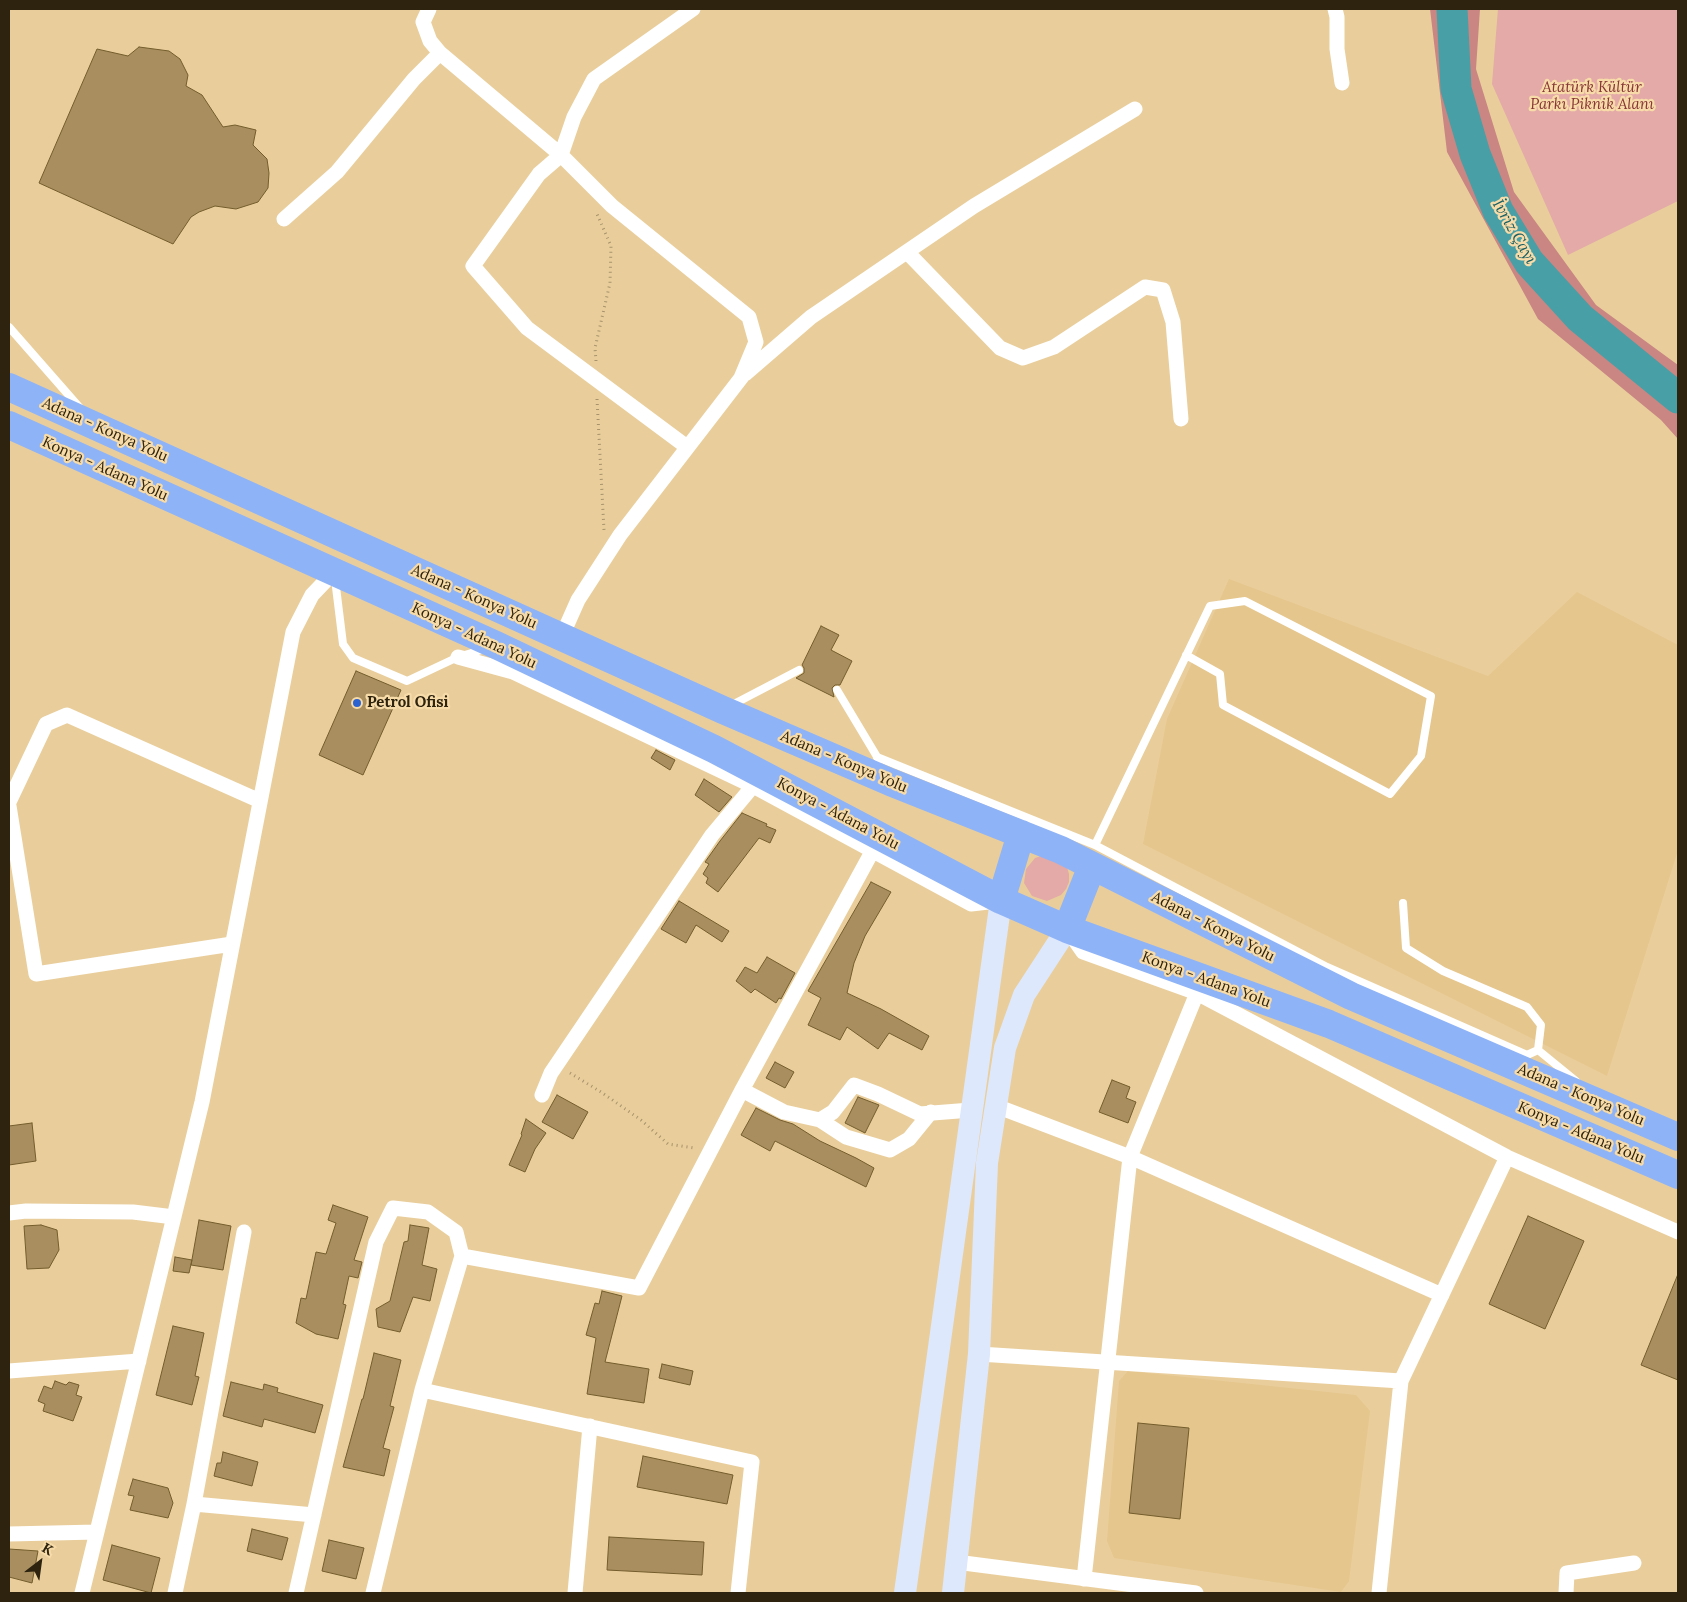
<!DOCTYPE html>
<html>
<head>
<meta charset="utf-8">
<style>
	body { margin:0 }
	#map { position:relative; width:1687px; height:1602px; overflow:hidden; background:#e9ce9c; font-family:Lora,serif }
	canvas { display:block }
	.frame { position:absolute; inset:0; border:10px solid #2d230f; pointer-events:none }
	.north { position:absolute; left:15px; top:1537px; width:50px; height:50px; -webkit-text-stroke:4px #f7dba8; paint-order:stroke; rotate:30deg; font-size:14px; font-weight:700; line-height:20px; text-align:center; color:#2d230f }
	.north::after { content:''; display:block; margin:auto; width:18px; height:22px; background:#2d230f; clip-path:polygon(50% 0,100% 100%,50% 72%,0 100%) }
</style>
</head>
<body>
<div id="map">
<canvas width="1687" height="1602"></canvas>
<div class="frame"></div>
<div class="north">K</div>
</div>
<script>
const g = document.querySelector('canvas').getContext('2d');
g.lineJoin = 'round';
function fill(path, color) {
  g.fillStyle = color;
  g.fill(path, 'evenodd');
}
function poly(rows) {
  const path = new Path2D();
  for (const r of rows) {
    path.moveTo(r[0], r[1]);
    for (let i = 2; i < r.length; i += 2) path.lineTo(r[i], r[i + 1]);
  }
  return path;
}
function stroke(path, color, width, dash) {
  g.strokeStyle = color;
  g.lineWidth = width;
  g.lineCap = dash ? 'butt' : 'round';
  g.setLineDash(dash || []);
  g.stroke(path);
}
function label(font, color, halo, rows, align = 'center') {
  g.font = font + ' Lora,serif';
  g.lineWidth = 4.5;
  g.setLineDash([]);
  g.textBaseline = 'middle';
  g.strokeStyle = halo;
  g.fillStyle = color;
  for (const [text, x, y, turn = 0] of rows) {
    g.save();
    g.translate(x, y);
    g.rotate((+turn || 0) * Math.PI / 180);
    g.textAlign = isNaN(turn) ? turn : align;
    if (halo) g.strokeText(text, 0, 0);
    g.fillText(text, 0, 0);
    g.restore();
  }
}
fill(poly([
	[1229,579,1488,676,1577,592,1678,645,1678,850,1607,1076,1143,844,1167,719],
	[1128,1371,1356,1395,1370,1411,1349,1581,1341,1592,1114,1558,1107,1541,1119,1381]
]), '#e5c68d');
fill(poly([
	[1498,9,1678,9,1678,201,1568,255,1492,84],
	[1041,856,1067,867,1069,874,1069,882,1066,889,1061,895,1047,901,1032,896,1024,883,1026,869,1035,858]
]), '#e3aaa7');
fill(poly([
	[1430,9,1480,9,1476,69,1514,192,1596,305,1678,365,1678,439,1661,420,1538,319,1447,152]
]), '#c98683');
stroke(poly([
	[1452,9,1456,89,1475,154,1498,211,1529,262,1580,318,1678,398]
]), '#489fa5', 31);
const building = poly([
	[139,47,169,51,180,59,188,75,186,86,202,95,223,127,235,125,256,130,253,145,267,159,269,173,268,188,258,202,236,209,215,206,199,212,191,217,173,244,39,183,97,49,128,56,139,47],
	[821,626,839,635,831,650,852,661,840,685,835,685,832,688,834,697,796,678,804,673,804,668,802,665,821,626],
	[356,671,401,690,363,775,319,755,356,671],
	[656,750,675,760,670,770,651,758,656,750],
	[704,779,732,797,719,812,695,795,704,779],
	[742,813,767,824,766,826,776,830,770,843,759,838,718,892,706,883,708,878,703,874,709,864,705,862,720,841,742,813],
	[871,882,891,892,865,936,854,963,847,993,881,1009,929,1036,922,1050,889,1033,878,1049,847,1027,840,1040,808,1025,821,998,808,991,871,882],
	[679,901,729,931,722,942,696,925,686,943,661,929,679,901],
	[767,957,795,973,781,999,779,998,776,1003,755,989,751,993,736,981,745,967,757,973,767,957],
	[775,1062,794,1072,785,1088,766,1078,775,1062],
	[1112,1080,1130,1087,1126,1098,1136,1102,1128,1123,1099,1112,1112,1080],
	[557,1095,588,1112,573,1139,542,1122,557,1095],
	[858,1097,879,1105,865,1133,845,1123,858,1097],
	[756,1108,780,1120,793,1124,820,1141,856,1158,874,1168,866,1187,775,1141,770,1151,741,1135,756,1108],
	[526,1119,546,1133,535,1149,525,1172,509,1165,522,1135,521,1134,526,1119],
	[32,1123,36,1161,9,1165,9,1126,32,1123],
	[333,1205,368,1217,354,1260,362,1262,358,1278,349,1276,343,1304,346,1305,338,1339,316,1334,296,1323,301,1298,306,1299,316,1252,326,1254,336,1223,328,1220,333,1205],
	[1528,1216,1584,1241,1545,1329,1489,1304,1528,1216],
	[199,1220,231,1226,223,1270,191,1265,199,1220],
	[41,1225,57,1230,59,1250,49,1268,27,1269,24,1226,41,1225],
	[410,1225,429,1228,422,1265,437,1269,430,1301,413,1297,400,1332,378,1327,376,1309,390,1301,404,1242,408,1241,410,1225],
	[175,1257,192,1260,189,1273,173,1271,175,1257],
	[1678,1274,1678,1380,1641,1365,1678,1274],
	[602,1291,622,1296,605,1362,649,1369,644,1403,587,1394,596,1338,586,1335,595,1303,599,1304,602,1291],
	[173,1326,204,1333,195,1376,199,1377,192,1405,156,1395,173,1326],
	[374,1353,401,1360,390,1406,394,1407,383,1448,390,1450,384,1476,343,1467,362,1399,363,1399,374,1353],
	[662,1364,693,1371,690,1385,659,1378,662,1364],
	[55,1381,66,1385,69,1382,79,1385,76,1395,82,1397,73,1421,43,1411,45,1404,38,1401,44,1386,52,1389,55,1381],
	[231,1382,263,1390,264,1384,278,1388,277,1392,323,1405,315,1433,264,1419,262,1427,223,1416,231,1382],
	[1138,1423,1189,1428,1180,1519,1129,1513,1138,1423],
	[223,1452,258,1462,252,1486,214,1476,217,1463,221,1463,223,1452],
	[643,1456,733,1475,727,1504,637,1487,643,1456],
	[133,1479,168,1488,173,1503,168,1518,130,1510,134,1496,128,1495,133,1479],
	[252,1529,288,1538,282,1560,247,1551,252,1529],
	[609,1537,704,1542,702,1575,607,1570,609,1537],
	[329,1540,364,1548,356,1579,322,1571,329,1540],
	[112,1545,160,1558,151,1593,103,1580,112,1545],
	[9,1549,38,1551,32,1583,9,1577,9,1549]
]);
fill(building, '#a98f5f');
stroke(building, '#745c2c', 1);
stroke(poly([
	[596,361,595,348,610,283,611,246,597,214],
	[597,399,604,530],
	[570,1073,601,1092,641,1120,668,1144,694,1148]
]), '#a7926b', 3, [1, 4]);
stroke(poly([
	[9,327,80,408],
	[335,579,343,644,353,658,407,681,458,657,485,649],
	[837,690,879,760],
	[730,706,799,670],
	[877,757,1095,845,1327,967,1527,1055,1538,1050,1541,1025,1527,1007,1443,971,1406,948,1403,903],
	[1095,845,1210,606,1245,601,1431,696,1421,756,1390,794,1223,705,1220,674,1186,655],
	[1538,1050,1576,1081]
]), '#fff', 8);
stroke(poly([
	[429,9,423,22,430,41,440,53,561,155,612,206,749,317,756,342,741,378,620,535,578,600,562,636],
	[1335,9,1337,17,1337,49,1342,83],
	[284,219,337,172,414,79,440,53],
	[907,252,1000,348,1023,358,1054,347,1145,287,1163,290,1173,322,1181,419],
	[745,374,811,317,974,206,1135,109],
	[687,447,527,328,473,266,539,174,561,155,574,117,594,79,693,9],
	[458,657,513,672,753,786,971,904,997,901],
	[9,802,46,724,67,715,260,801],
	[9,806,36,974,232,944],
	[1069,932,1083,952,1197,993,1507,1157,1678,1232],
	[742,1090,784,1112,820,1120,833,1112,854,1085,878,1094,920,1114,971,1110],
	[542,1095,551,1073,712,835,753,786],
	[996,1106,1130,1157,1442,1295],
	[820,1120,846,1137,890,1150,909,1139,931,1112],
	[9,1213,26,1211,133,1212,174,1217],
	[979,1354,1401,1381],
	[9,1371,139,1361],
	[422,1390,752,1462,738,1593],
	[194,1504,314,1515],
	[9,1534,97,1532],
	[956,1562,1196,1593],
	[1084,1579,1130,1157,1197,993],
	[82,1593,202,1102,293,632,312,595,334,572],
	[175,1593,194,1504,244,1232],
	[296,1593,376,1242,393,1208,428,1212,456,1232,462,1256,639,1288,742,1090,873,850],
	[373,1593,422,1390,462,1256],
	[575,1593,590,1426],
	[1379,1593,1401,1381,1507,1157],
	[1566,1593,1567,1573,1634,1563]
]), '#fff', 15);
stroke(poly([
	[905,1593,1001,900],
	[953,1593,979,1354,987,1163,1005,1048,1024,995,1067,929]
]), '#dde8fd', 22);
stroke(poly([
	[9,387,723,710,890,782,1061,850,1351,996,1678,1137],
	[9,425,496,645,714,749,1001,900,1067,929,1329,1024,1678,1175],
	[1001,900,1021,834],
	[1067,929,1092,866]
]), '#8fb3f7', 28);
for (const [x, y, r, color] of [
	[357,703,5,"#2b62d0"]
]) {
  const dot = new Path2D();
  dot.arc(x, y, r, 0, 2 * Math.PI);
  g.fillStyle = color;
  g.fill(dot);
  stroke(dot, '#f7dba8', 2);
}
label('italic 15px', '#873536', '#f7dba8', [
	["Atatürk Kültür",1592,88],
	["Parkı Piknik Alanı",1592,105]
]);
label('15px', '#2d230f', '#f7dba8', [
	["Adana - Konya Yolu",105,430,24],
	["Konya - Adana Yolu",105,469,24],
	["Adana - Konya Yolu",474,597,24],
	["Konya - Adana Yolu",474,636,25],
	["Adana - Konya Yolu",844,762,23],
	["Konya - Adana Yolu",838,814,28],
	["Adana - Konya Yolu",1213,927,27],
	["Konya - Adana Yolu",1206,980,20],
	["Adana - Konya Yolu",1581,1095,23],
	["Konya - Adana Yolu",1581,1133,23]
]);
label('bold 15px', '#2d230f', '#f7dba8', [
	["Petrol Ofisi",367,703]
], 'left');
label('italic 16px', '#185f64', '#f7dba8', [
	["İvriz Çayı",1514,232,60]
]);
</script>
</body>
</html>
